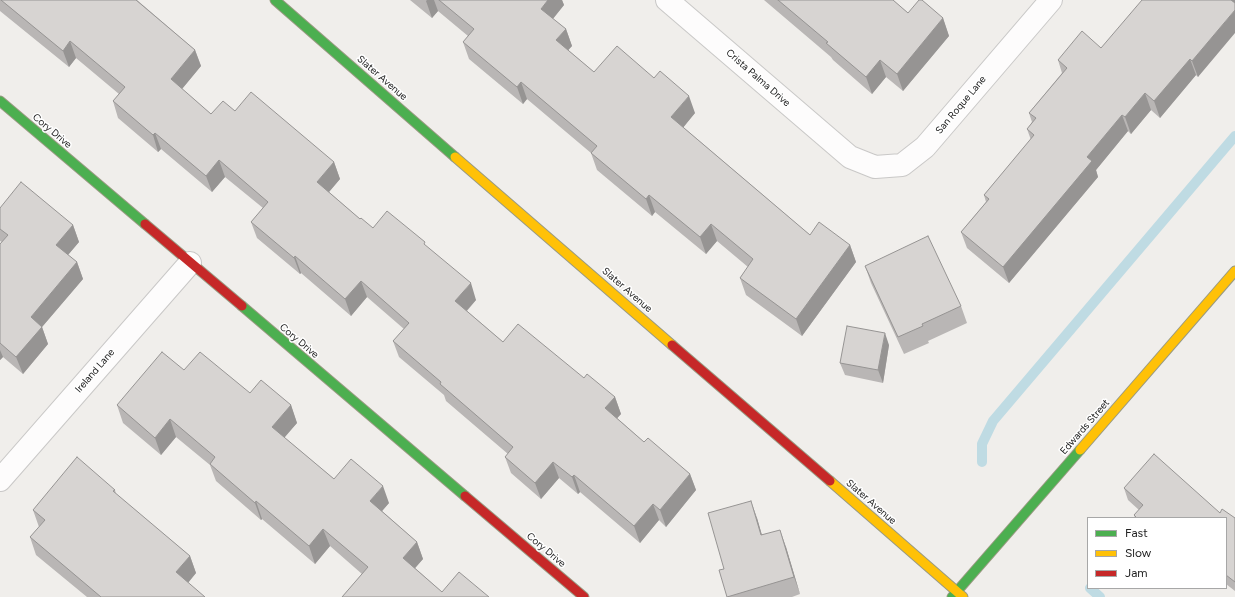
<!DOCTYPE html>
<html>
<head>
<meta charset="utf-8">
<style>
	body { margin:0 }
	#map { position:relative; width:1235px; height:597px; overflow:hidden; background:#f0eeeb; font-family:Figtree,sans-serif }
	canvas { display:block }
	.legend { position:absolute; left:1087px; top:517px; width:140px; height:72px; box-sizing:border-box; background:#fff; border:1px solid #a7a7a7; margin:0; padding:5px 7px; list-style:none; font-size:12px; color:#222 }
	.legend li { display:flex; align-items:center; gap:8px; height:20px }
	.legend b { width:20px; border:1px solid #a7a7a7 }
</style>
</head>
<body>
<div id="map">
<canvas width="1235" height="597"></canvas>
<ul class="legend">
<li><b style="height:5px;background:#4caf50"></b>Fast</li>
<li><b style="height:5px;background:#ffc107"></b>Slow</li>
<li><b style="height:5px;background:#c62828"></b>Jam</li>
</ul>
</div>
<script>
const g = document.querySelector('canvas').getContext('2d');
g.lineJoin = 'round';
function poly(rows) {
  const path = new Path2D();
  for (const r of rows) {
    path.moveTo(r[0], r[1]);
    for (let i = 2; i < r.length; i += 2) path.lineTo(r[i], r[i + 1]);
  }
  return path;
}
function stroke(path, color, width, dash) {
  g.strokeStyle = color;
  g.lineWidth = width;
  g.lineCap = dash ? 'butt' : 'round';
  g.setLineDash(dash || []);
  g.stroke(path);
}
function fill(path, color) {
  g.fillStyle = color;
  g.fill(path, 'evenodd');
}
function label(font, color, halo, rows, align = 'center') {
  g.font = font + ' Figtree,sans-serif';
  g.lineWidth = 3;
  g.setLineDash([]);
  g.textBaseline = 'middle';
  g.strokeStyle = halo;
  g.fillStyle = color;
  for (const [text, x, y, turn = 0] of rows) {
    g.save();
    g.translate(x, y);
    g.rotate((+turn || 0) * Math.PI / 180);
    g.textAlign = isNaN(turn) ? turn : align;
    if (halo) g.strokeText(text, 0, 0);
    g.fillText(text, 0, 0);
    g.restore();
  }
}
stroke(poly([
	[982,462,982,444,993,421,1235,136],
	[1090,588,1100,597]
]), '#bfdbe3', 10);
const street = poly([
	[667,0,850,157,875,167,902,165,925,147,1051,0],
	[0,480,190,263]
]);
const fast = poly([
	[275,0,455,157],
	[0,101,145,224],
	[242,306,465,496],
	[952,597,1080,450]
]);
const slow = poly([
	[455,157,672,345],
	[1080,450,1235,271],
	[830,481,963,597]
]);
const jam = poly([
	[145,224,242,306],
	[672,345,830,481],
	[465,496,584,597]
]);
stroke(street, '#c9c8c7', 24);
stroke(fast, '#999a82', 11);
stroke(slow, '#999a82', 11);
stroke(jam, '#999a82', 11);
stroke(street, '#fdfcfc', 22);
stroke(fast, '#4caf50', 9);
stroke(slow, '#ffc107', 9);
stroke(jam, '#c62828', 9);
fill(poly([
	[0,0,137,0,195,50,201,66,182,89,211,114,235,111,334,162,340,179,329,192,360,219,373,228,426,246,476,300,467,311,503,342,584,378,615,397,621,414,617,418,644,442,690,474,696,490,666,527,659,520,640,543,580,492,578,494,559,478,541,499,511,473,505,457,508,454,446,401,444,395,399,357,393,341,404,329,367,297,351,316,301,273,300,274,257,238,251,222,263,208,225,177,212,192,161,149,158,152,118,118,113,101,119,94,76,58,69,67,0,11],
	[410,0,562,0,564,5,553,19,566,29,572,46,568,50,594,72,695,113,683,127,810,235,850,245,856,262,802,336,746,295,740,278,748,267,717,241,706,254,655,212,652,216,597,170,591,153,527,99,523,104,469,59,463,42,468,36,438,11,432,18],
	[764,0,893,0,908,13,943,18,949,36,903,91,886,77,872,94,833,60,831,57],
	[1235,0,1198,77,1196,75,1160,118,1151,110,1131,134,1128,131,1096,170,1098,177,1009,283,967,248,961,232,986,202,984,195,1031,140,1027,129,1032,122,1029,113,1062,73,1058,60,1101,48],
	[0,208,73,225,79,242,68,255,77,262,83,279,42,327,48,344,23,374,3,357,0,360,0,244,2,242,0,241],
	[865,266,961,306,967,323,928,341,929,343,904,354,871,283],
	[889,345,883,383,845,375,840,363],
	[184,370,250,393,291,405,297,423,284,437,334,479,389,503,382,511,417,542,423,559,415,568,442,592,489,597,342,597,362,574,330,546,315,564,262,519,261,520,216,481,210,465,176,437,161,455,123,423,117,405],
	[1124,488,1220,513,1235,518,1235,591,1226,584,1226,518,1135,518,1134,515,1139,510,1128,500],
	[115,490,116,494,190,556,196,573,188,583,205,597,87,597,36,555,30,537,39,527,33,510],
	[757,518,762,535,786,547,800,594,792,597,727,597,724,569]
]), '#b9b6b5');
fill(poly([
	[427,0,434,0,438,11,432,18,426,1],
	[548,0,562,0,564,5,547,26,541,9],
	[1227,0,1235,0,1235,6],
	[1235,10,1235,33,1198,77,1192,61],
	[943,18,949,36,903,91,897,74],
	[566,29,572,46,562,57,556,40],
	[70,41,76,58,69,67,63,51],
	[195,50,201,66,177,95,171,79],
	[1190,59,1196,75,1160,118,1154,101],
	[880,60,886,77,872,94,866,77],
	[521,82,527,99,523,104,517,87],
	[1145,93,1151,110,1131,134,1125,117],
	[689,96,695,113,678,134,671,117],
	[1122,115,1128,131,1096,170,1098,177,1009,283,1003,267,1087,157],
	[155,133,161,149,158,152,153,135],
	[219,160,225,177,212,192,206,176],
	[334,162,340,179,323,199,317,182],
	[649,195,655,212,652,216,646,199],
	[711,224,717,241,706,254,700,237],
	[73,225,79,242,62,262,56,245],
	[850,245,856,262,802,336,796,319],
	[295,256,301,273,300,274,294,258],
	[77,262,83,279,42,327,48,344,23,374,16,357,31,317],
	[361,281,367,297,351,316,345,299],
	[471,283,476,300,461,317,455,301],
	[885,333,889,345,883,383,878,370],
	[0,350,3,357,0,360],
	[615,397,621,414,611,425,605,408],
	[291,405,297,423,279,444,272,427],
	[170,419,176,437,161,455,155,438],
	[553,462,559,478,541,499,535,483],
	[690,474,696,490,666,527,660,510],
	[574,475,580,492,578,494,572,477],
	[383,486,389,503,376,518,370,501],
	[256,501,262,519,261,520,255,503],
	[751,501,757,518,767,553,761,535],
	[653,504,659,520,640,543,634,526],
	[323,529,330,546,315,564,309,546],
	[780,530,786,547,800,594,794,577],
	[417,542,423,559,409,575,403,558],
	[190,556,196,573,182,590,176,572]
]), '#969493');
const building = poly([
	[1,0,136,0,195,50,171,79,211,114,223,101,235,111,251,92,334,162,317,182,360,219,361,218,373,228,387,211,425,242,424,244,471,283,455,301,503,342,518,324,584,378,587,374,615,397,605,408,644,442,648,438,690,474,660,510,653,504,634,526,574,475,572,477,553,462,535,483,505,457,513,447,440,384,441,382,393,341,409,323,361,281,345,299,295,256,294,258,251,222,268,202,219,160,206,176,155,133,153,135,113,101,125,87,70,41,63,51,1,0],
	[439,0,548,0,541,9,566,29,556,40,594,72,617,46,654,78,660,71,689,96,671,117,810,235,819,222,850,245,796,319,740,278,753,259,711,224,700,237,649,195,646,199,591,153,597,146,521,82,517,87,463,42,474,29,439,0],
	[778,0,893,0,908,13,919,0,922,0,943,18,897,74,880,60,866,77,826,43,828,42,778,0],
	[1142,0,1231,0,1235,3,1235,10,1192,61,1190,59,1154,101,1145,93,1125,117,1122,115,1087,157,1092,161,1003,267,961,232,989,199,984,195,1034,135,1027,129,1036,118,1029,113,1067,68,1058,60,1082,31,1101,48,1142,0],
	[21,182,73,225,56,245,77,262,31,317,42,327,16,357,0,343,0,244,8,235,0,229,0,208,21,182],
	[928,236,961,306,922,324,923,326,898,337,865,266,928,236],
	[847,326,885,333,878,370,840,363,847,326],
	[162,352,184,370,200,352,250,393,261,380,291,405,272,427,334,479,351,459,383,486,370,501,417,542,403,558,442,592,459,572,489,597,342,597,368,567,323,529,309,546,256,501,255,503,210,464,215,457,170,419,155,438,117,405,162,352],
	[1154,454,1220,513,1222,509,1235,518,1235,582,1226,575,1226,518,1137,518,1134,515,1143,505,1124,488,1154,454],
	[77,457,115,490,113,491,190,556,176,572,205,597,101,597,30,537,45,520,33,510,77,457],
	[751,501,761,535,780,530,794,577,727,597,719,570,724,569,708,513,751,501]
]);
fill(building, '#d7d4d2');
stroke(building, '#969493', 1);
label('10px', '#222', '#fff', [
	["Slater Avenue",382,78,41],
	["Crista Palma Drive",758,78,41],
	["San Roque Lane",961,105,-50],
	["Cory Drive",52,131,40],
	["Slater Avenue",627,290,41],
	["Cory Drive",299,341,40],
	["Ireland Lane",95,371,-49],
	["Edwards Street",1085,427,-49],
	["Slater Avenue",871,502,41],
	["Cory Drive",546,550,40]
]);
</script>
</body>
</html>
